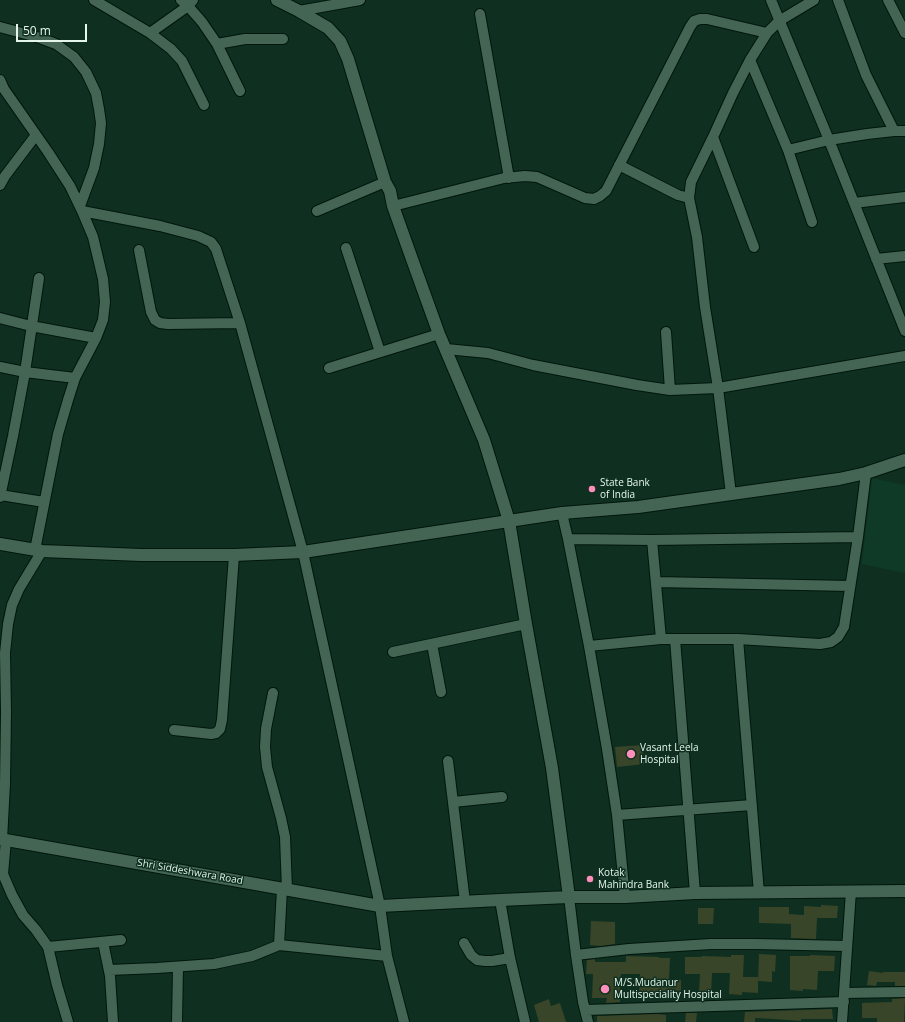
<!DOCTYPE html>
<html>
<head>
<meta charset="utf-8">
<style>
	body { margin:0 }
	#map { position:relative; width:905px; height:1022px; overflow:hidden; background:#0f3021; font-family:"Open Sans",sans-serif }
	canvas { display:block }
	.scale { position:absolute; left:16px; top:24px; width:71px; height:18px; box-sizing:border-box; border:2px solid #e4f6ec; border-top:0; padding-left:5px; font-size:12px; line-height:14px; white-space:nowrap; color:#e4f6ec; -webkit-text-stroke:3px #0f3021; paint-order:stroke }
</style>
</head>
<body>
<div id="map">
<canvas width="905" height="1022"></canvas>
<div class="scale">50 m</div>
</div>
<script>
const g = document.querySelector('canvas').getContext('2d');
g.lineJoin = 'round';
function fill(path, color) {
  g.fillStyle = color;
  g.fill(path, 'evenodd');
}
function poly(rows) {
  const path = new Path2D();
  for (const r of rows) {
    path.moveTo(r[0], r[1]);
    for (let i = 2; i < r.length; i += 2) path.lineTo(r[i], r[i + 1]);
  }
  return path;
}
function stroke(path, color, width, dash) {
  g.strokeStyle = color;
  g.lineWidth = width;
  g.lineCap = dash ? 'butt' : 'round';
  g.setLineDash(dash || []);
  g.stroke(path);
}
function label(font, color, halo, rows, align = 'center') {
  g.font = font + ' "Open Sans",sans-serif';
  g.lineWidth = 3;
  g.setLineDash([]);
  g.textBaseline = 'middle';
  g.strokeStyle = halo;
  g.fillStyle = color;
  for (const [text, x, y, turn = 0] of rows) {
    g.save();
    g.translate(x, y);
    g.rotate((+turn || 0) * Math.PI / 180);
    g.textAlign = isNaN(turn) ? turn : align;
    if (halo) g.strokeText(text, 0, 0);
    g.fillText(text, 0, 0);
    g.restore();
  }
}
fill(poly([
	[872,478,905,485,905,573,862,564]
]), '#0f3a28');
fill(poly([
	[642,745,644,764,617,767,615,747],
	[821,905,838,906,837,918,817,918,816,939,791,938,791,924,759,923,759,907,789,907,789,914,804,915,804,906,821,907],
	[698,908,714,908,713,924,698,924],
	[591,921,615,922,615,944,601,946,590,945],
	[759,954,776,955,775,972,772,971,772,982,758,981],
	[731,955,744,955,743,977,758,977,758,993,742,992,742,995,729,994,730,973,712,973,711,994,699,993,700,974,685,974,685,957,702,957,702,956,731,957],
	[810,955,835,956,834,971,818,971,817,990,803,989,803,991,790,990,790,956,810,956],
	[626,956,659,957,659,958,670,958,669,979,681,980,681,991,666,990,665,994,639,993,640,974,621,974,620,1002,606,1003,607,998,592,998,593,974,586,974,587,960,595,959,595,962,626,962],
	[869,971,883,973,883,972,905,972,905,986,895,986,895,982,877,982,876,986,867,985],
	[905,998,904,1022,877,1022,877,1018,862,1018,862,1003,892,1002,892,999],
	[549,999,551,1006,560,1003,566,1022,539,1022,534,1005],
	[832,1009,833,1019,801,1019,801,1021,774,1019,755,1018,755,1022,744,1022,745,1012],
	[686,1013,697,1013,696,1022,685,1022],
	[657,1014,666,1015,666,1022,597,1022,597,1016]
]), '#384529');
const minor = poly([
	[94,0,150,33,171,49,182,61,204,105],
	[181,0,188,6,202,22,217,44,240,91],
	[771,0,829,140,905,331],
	[838,0,866,75,894,131],
	[888,0,905,33],
	[299,11,360,0],
	[480,14,509,178],
	[0,27,37,37,56,44,74,57,86,72,96,93,99,109,101,123,99,144,94,168,80,206],
	[150,33,188,6,193,0],
	[217,44,245,39,283,39],
	[750,60,788,150,812,222],
	[0,80,4,89,48,152,70,186,82,211,93,237,103,279,105,302,103,320,96,338,75,378,68,400,58,434,35,550],
	[713,137,754,247],
	[788,150,829,140,867,134,894,131,905,131],
	[619,165,670,191,678,195,689,198],
	[0,185,5,176,36,135],
	[854,203,905,197],
	[393,206,504,178,525,176,537,177,585,198,594,199,600,196,606,191,690,27,694,21,700,19,707,19,767,33],
	[82,211,160,226,198,236,211,242,216,249,240,323,303,552,380,906,387,956,404,1022],
	[317,211,385,182],
	[346,248,380,352],
	[139,250,151,312,155,320,160,323,168,324,240,323],
	[876,259,905,256],
	[0,318,31,326,96,338],
	[666,332,670,390],
	[446,349,488,353,533,365,637,385,670,390,718,388,905,356],
	[0,367,25,372,75,378],
	[329,368,439,334],
	[731,494,718,388,705,307,697,237,689,198,691,182,713,137,733,93,750,60,767,33,779,21,814,0],
	[0,495,44,502],
	[0,497,13,436,25,372,39,278],
	[562,513,568,539,589,646,607,749,617,815,625,897],
	[568,539,652,540,858,537,866,473],
	[652,540,661,639,738,639,820,644,831,642,838,637,844,627,858,537],
	[656,582,850,586],
	[675,639,695,893],
	[738,639,759,893],
	[432,644,441,692],
	[589,646,661,639],
	[393,652,526,624],
	[273,693,266,729,265,747,267,767,281,818,285,837,287,890],
	[174,730,211,734,216,733,220,729,222,720,234,555],
	[448,761,465,902],
	[453,802,502,797],
	[617,815,752,805],
	[2,840,5,784,6,712,5,653,8,624,12,605,19,589,42,551],
	[6,840,3,874,12,895,23,915,36,930,48,947,57,985,68,1022],
	[569,897,576,955,583,1002,588,1022],
	[500,900,510,958,525,1022],
	[103,942,110,976,113,1022],
	[464,943,471,955,477,960,485,961,492,961,510,958],
	[279,945,387,956],
	[48,947,121,940],
	[576,955,629,949,711,944,756,944,847,946],
	[109,970,157,968,214,964,252,956,279,945,282,889],
	[844,993,905,992],
	[585,1010,844,1002],
	[177,1022,178,967],
	[842,1022,851,891]
]);
const tertiary = poly([
	[277,0,299,11,328,28,340,41,348,59,385,182,390,191,393,206,413,262,439,334,484,440,509,521,526,624,552,768,569,897],
	[0,839,380,906,500,900,569,897,625,897,695,893,905,891]
]);
const secondary = poly([
	[0,544,42,551,141,555,234,555,303,552,562,513,638,507,839,479,866,473,905,460]
]);
stroke(minor, '#01160c', 12);
stroke(tertiary, '#01160c', 14);
stroke(secondary, '#01160c', 14);
stroke(minor, '#446554', 10);
stroke(tertiary, '#446554', 12);
stroke(secondary, '#446554', 12);
for (const [x, y, r, color] of [
	[592,489,4,"#ff8eba"],
	[631,754,5,"#ff8eba"],
	[590,879,4,"#ff8eba"],
	[605,989,5,"#ff8eba"]
]) {
  const dot = new Path2D();
  dot.arc(x, y, r, 0, 2 * Math.PI);
  g.fillStyle = color;
  g.fill(dot);
  stroke(dot, '#0f3021', 1.5);
}
label('10px', '#e4f6ec', '#0f3021', [
	["State Bank",600,483],
	["of India",600,495],
	["Vasant Leela",640,748],
	["Hospital",640,760],
	["Kotak",598,873],
	["Mahindra Bank",598,885],
	["M/S.Mudanur",614,983],
	["Multispeciality Hospital",614,995]
], 'left');
label('10px', '#e4f6ec', '#0f3021', [
	["Shri Siddeshwara Road",190,872,10]
]);
</script>
</body>
</html>
